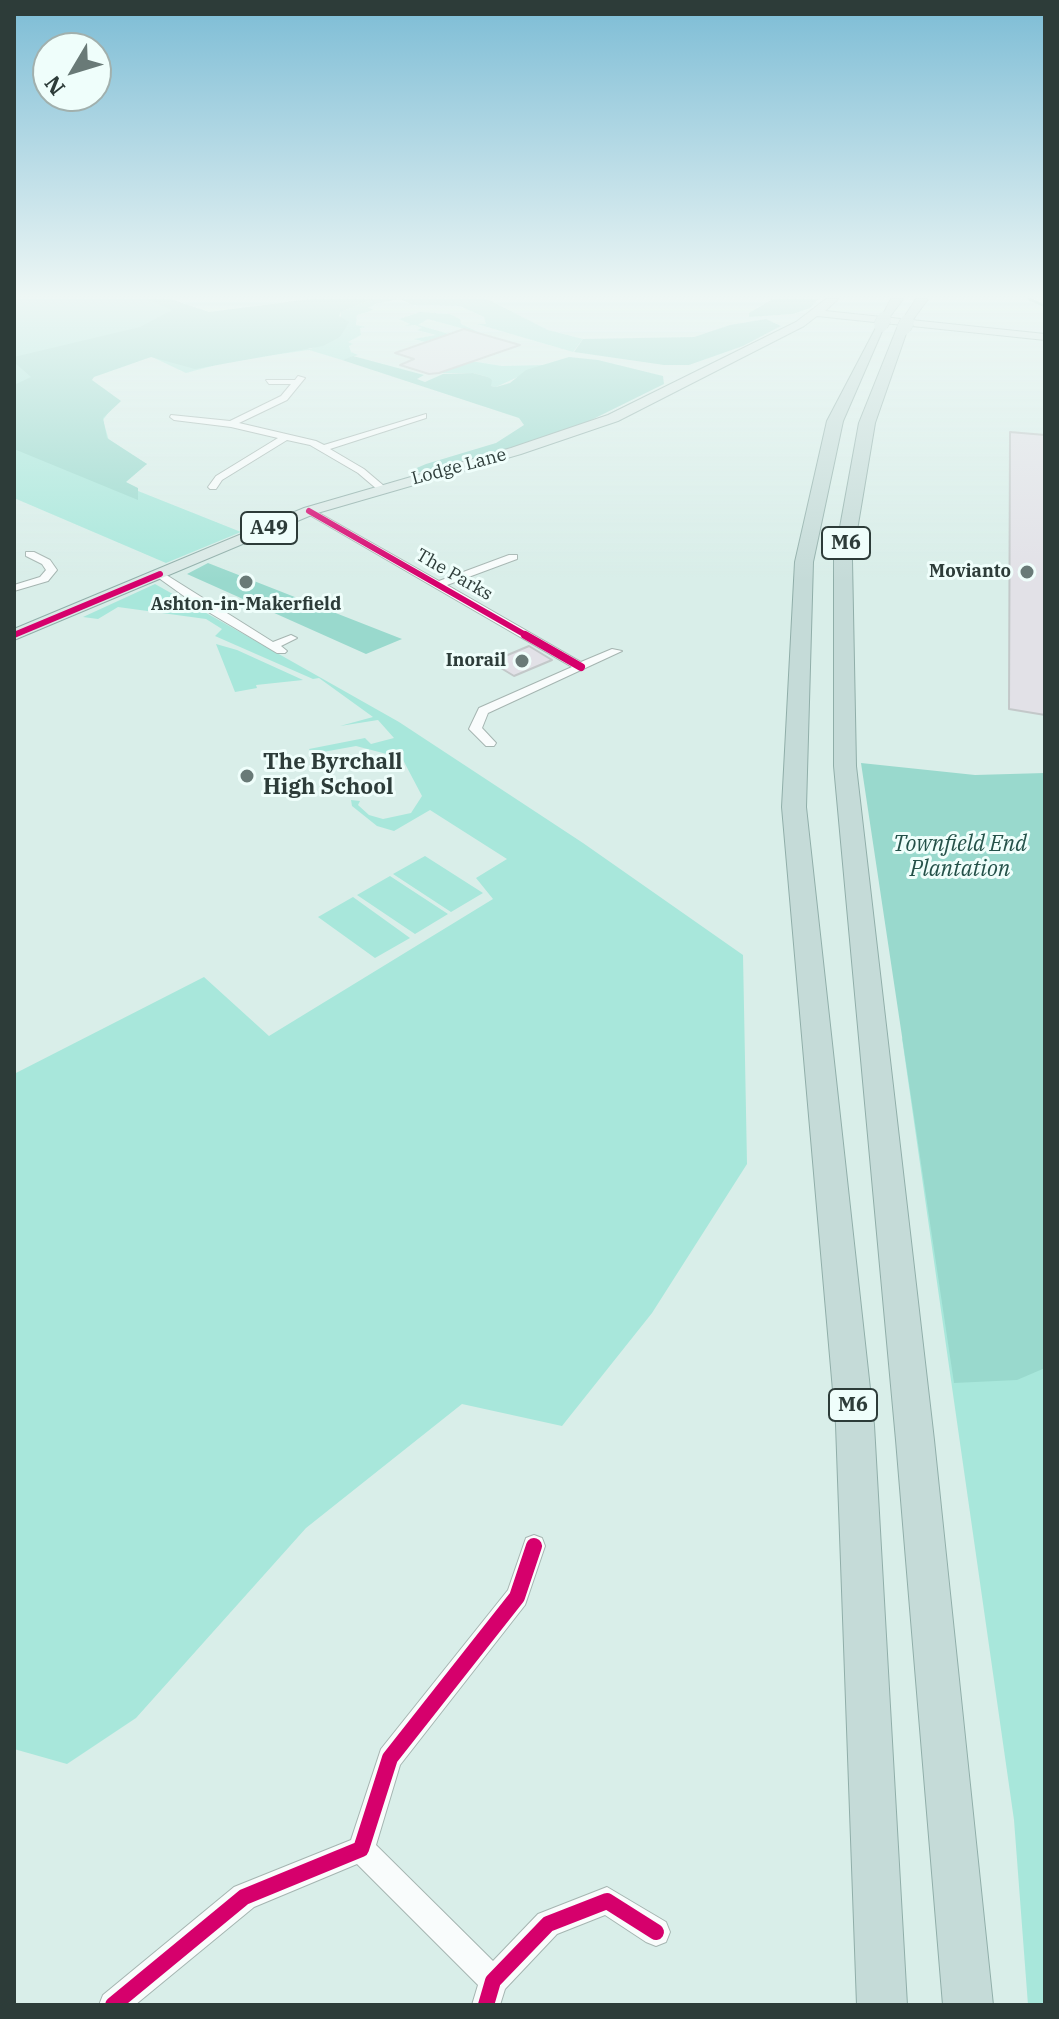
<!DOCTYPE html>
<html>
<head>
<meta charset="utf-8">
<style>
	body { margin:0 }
	#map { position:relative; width:1059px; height:2019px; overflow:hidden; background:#d9eee9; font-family:"IBM Plex Serif",serif }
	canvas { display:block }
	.frame { position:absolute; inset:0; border:16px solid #2d3c39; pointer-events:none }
	.north { position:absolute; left:32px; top:32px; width:80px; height:80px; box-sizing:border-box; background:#effefb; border:2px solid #a1b0ad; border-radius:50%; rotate:232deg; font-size:22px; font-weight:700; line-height:32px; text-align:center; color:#2d3c39 }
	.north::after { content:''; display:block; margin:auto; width:28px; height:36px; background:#697a77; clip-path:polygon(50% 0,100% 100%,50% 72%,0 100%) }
</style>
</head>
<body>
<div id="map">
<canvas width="1059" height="2019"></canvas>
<div class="frame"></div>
<div class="north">N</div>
</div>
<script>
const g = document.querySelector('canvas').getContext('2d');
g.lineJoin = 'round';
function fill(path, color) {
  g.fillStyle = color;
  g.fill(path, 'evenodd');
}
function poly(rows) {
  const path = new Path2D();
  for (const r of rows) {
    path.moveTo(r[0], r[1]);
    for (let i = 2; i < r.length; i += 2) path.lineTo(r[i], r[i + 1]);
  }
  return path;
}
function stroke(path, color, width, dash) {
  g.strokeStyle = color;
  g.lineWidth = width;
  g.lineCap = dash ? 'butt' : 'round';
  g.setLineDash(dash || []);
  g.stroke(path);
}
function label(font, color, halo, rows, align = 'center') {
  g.font = font + ' "IBM Plex Serif",serif';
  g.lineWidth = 6;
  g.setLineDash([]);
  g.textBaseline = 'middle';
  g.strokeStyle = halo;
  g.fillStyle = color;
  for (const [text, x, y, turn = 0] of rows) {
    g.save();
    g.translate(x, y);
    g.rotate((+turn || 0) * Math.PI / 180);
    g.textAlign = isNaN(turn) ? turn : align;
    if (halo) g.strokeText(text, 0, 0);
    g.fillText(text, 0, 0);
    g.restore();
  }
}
fill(poly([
	[14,299,170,299,310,349,340,337,341,312,372,299,398,299,376,304,368,308,373,309,368,312,357,315,356,325,366,327,360,328,361,335,348,342,353,344,349,346,351,352,358,355,342,360,309,350,231,361,186,373,150,356,79,376,111,409,103,420,109,441,147,464,113,481,241,532,166,563,14,498],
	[401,299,487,299,548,330,583,339,573,352,477,324,486,324,484,317,460,306,412,305],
	[420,312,450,314,460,319,461,324,482,334,428,319,418,325,449,334,425,342,414,339,436,335,417,330,422,328,415,325,405,326,410,324,399,319],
	[471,361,502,366,544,365,496,387,491,386,488,377,473,373,439,373],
	[155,584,399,722,583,843,743,955,747,1164,652,1313,562,1426,462,1404,306,1528,136,1718,67,1764,14,1749,14,1074,204,977,269,1036,493,899,476,878,507,859,430,810,394,831,377,826,352,806,351,800,360,801,358,805,369,815,383,819,411,813,422,796,402,758,356,746,312,754,309,749,365,738,371,744,394,738,378,720,340,726,373,717,319,678,313,679,215,636,222,629,206,619,118,607,98,619,83,617],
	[216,644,237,650,303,680,256,685,257,688,235,692],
	[425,856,483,893,451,912,393,874],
	[390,876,448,914,415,934,357,895],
	[353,897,410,938,375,958,318,917],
	[902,1038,1045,1135,1045,2005,1028,2005,1014,1820]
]), '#a8e7db');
fill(poly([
	[146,299,170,299,209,312,311,299,372,299,341,312,339,316,349,322,340,337,323,346,195,369,151,357,94,377,92,380,121,401,103,418,107,438,147,464,126,482,138,488,138,500,14,449,14,385,31,377,14,362,14,357,140,327,172,310],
	[773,299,818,299,810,308,793,314,749,317,749,313],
	[766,319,781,326,743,346,689,365,664,365,574,352,583,339,694,337,730,325],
	[353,356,424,375,417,379,425,382,443,374,473,373,488,377,492,380,491,386,496,387,510,383,526,370,569,357,598,360,663,376,664,384,571,430,441,470,414,473,412,470,426,464,496,443,524,425,519,418,342,360],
	[208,563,402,639,366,654,187,574],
	[861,763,975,775,1045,773,1045,1368,1017,1380,954,1383]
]), '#99d9cd');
stroke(poly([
	[1029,299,1045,306]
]), '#7ac7b9', 3);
const building = poly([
	[464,329,520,345,439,373,429,374,400,365,414,359,395,353,464,329],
	[1010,432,1045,435,1045,715,1009,709,1010,432],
	[529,646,552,660,514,676,491,662,529,646]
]);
fill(building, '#e2e1e7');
stroke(building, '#c3c8c9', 2);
const street = poly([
	[298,376,305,378,287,400,239,423,316,441,324,445,426,414,426,418,330,449,364,469,384,486,384,490,378,490,358,473,310,445,287,440,222,480,216,489,210,489,208,487,216,476,278,438,231,427,174,420,170,417,171,415,230,421,281,396,291,384,269,384,266,380,295,380,298,376],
	[306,509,312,509,439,581,509,555,517,555,517,559,447,585,581,662,612,649,622,651,488,713,482,728,496,743,494,746,486,746,469,729,479,708,572,667,306,513,306,509],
	[26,552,34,552,50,560,57,570,48,581,14,591,14,585,40,577,46,570,42,564,26,556,26,552],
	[160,571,273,642,291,635,297,638,281,646,287,651,285,653,277,653,195,604,156,576,156,572,160,571],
	[534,1535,542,1538,545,1546,525,1605,400,1765,376,1845,493,1961,538,1914,607,1887,666,1922,670,1932,666,1942,656,1946,646,1942,605,1915,557,1934,505,1989,500,2005,472,2005,478,1985,357,1864,254,1907,135,2005,99,2005,103,1995,234,1887,351,1840,381,1749,508,1590,526,1538,534,1535]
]);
const primary = poly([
	[826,299,838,299,825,311,1045,334,1045,340,817,316,804,326,618,421,521,454,314,514,14,640,14,629,304,508,511,448,608,415,796,322,826,299]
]);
const highway = poly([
	[891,299,903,299,886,322,843,421,813,562,806,807,874,1425,907,2005,857,2005,836,1425,782,807,795,562,827,421,891,299],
	[916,299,928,299,909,325,875,423,852,560,856,766,934,1440,993,2005,943,2005,896,1440,834,766,834,560,859,423,897,328,916,299]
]);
stroke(street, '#a5b5b1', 2);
stroke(primary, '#90aea9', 2);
stroke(highway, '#90aea9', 2);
fill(street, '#f9fcfc');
fill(primary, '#dae9e6');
fill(highway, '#c5dbd8');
const highwayBridge = poly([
	[881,325,884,319],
	[904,328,907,322]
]);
stroke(highwayBridge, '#90aea9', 15, []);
stroke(highwayBridge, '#c5dbd8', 14);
stroke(poly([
	[309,511,529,637],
	[14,635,160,574]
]), '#d6006c', 6);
stroke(poly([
	[525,635,581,667]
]), '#d6006c', 8);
stroke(poly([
	[113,2005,244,1897,361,1849,390,1758,517,1597,534,1546],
	[486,2005,493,1981,548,1924,607,1901,656,1932]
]), '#d6006c', 16);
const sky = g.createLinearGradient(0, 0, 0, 581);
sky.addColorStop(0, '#7cbcd5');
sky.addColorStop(0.51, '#eef7f5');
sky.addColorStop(1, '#eef7f500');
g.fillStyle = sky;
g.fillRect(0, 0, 1059, 581);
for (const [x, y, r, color] of [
	[1027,572,8,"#697a77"],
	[246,582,8,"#697a77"],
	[522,661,8,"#697a77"],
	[247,776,8,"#697a77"]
]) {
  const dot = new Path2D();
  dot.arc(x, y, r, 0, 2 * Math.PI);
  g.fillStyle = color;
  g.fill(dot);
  stroke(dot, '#effefb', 3);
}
label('18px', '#2d3c39', '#effefb', [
	["Lodge Lane",459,467,-15],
	["The Parks",454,575,30]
]);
label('bold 18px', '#2d3c39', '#effefb', [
	["Movianto",1011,572],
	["Ashton-in-Makerfield",246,605,"center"],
	["Inorail",506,661]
], 'right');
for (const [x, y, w] of [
	[269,528,56],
	[846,543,48],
	[853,1405,48]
]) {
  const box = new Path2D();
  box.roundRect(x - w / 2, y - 16, w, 32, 6);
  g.fillStyle = '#effefb';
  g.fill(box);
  stroke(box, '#2d3c39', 2);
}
label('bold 20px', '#2d3c39', null, [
	["A49",269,528],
	["M6",846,543],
	["M6",853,1405]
]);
label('bold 22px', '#2d3c39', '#effefb', [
	["The Byrchall",263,763],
	["High School",263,788]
], 'left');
label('italic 22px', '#245149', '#effefb', [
	["Townfield End",960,845],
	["Plantation",960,870]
]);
</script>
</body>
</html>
